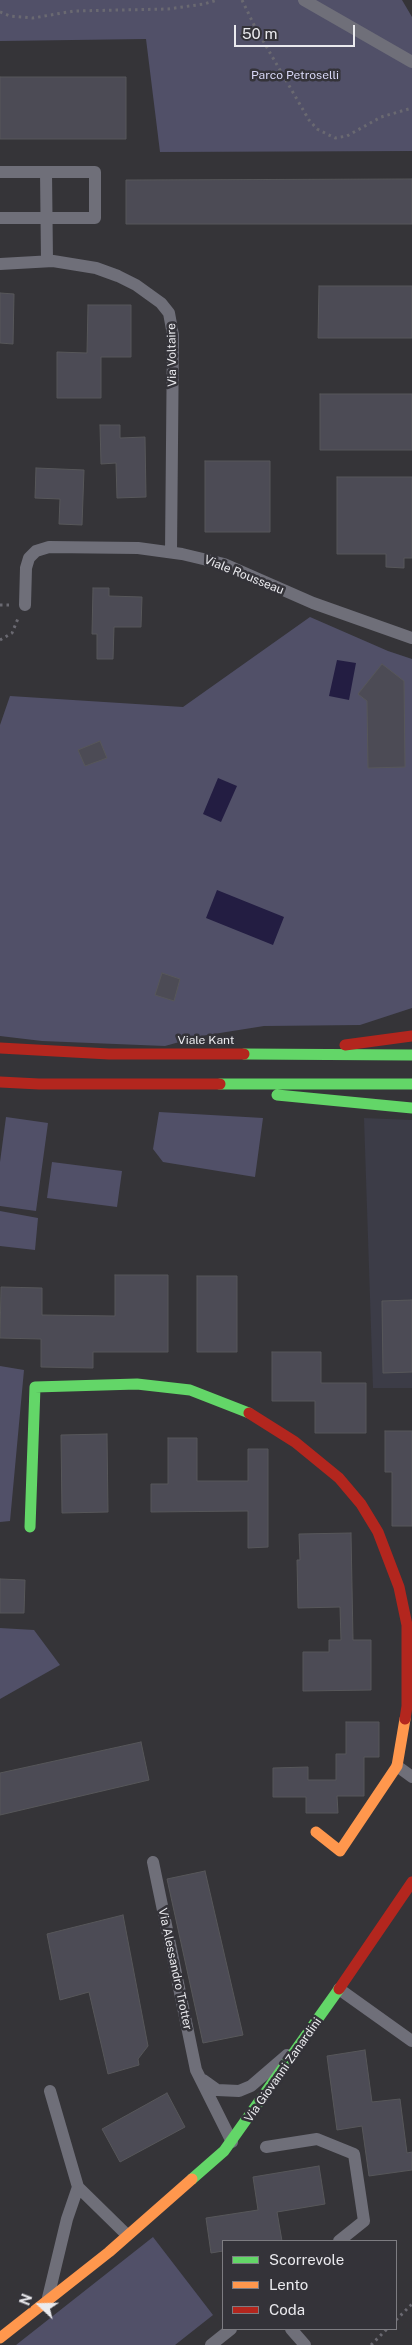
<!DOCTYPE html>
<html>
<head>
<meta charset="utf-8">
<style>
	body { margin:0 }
	#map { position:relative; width:412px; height:2345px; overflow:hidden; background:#353438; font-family:"Public Sans",sans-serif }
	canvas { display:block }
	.legend { position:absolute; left:222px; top:2240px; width:175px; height:90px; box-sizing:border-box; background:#343339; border:1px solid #7d7c81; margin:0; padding:6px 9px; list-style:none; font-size:15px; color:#eaeaee }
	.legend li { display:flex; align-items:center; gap:10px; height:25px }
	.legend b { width:25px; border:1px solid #7d7c81 }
	.north { position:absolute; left:15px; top:2280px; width:50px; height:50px; -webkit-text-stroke:4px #343339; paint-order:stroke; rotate:291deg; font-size:14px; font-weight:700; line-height:20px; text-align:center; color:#eaeaee }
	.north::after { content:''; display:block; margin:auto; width:18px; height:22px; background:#eaeaee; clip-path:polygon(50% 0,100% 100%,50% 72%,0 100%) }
	.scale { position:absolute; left:234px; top:25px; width:121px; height:22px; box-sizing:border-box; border:2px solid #eaeaee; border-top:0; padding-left:6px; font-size:15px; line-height:18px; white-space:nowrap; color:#eaeaee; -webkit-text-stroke:4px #343339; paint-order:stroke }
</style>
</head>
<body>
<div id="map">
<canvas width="412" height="2345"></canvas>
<ul class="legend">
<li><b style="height:6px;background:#63d668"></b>Scorrevole</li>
<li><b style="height:6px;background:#ff974d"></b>Lento</li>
<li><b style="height:6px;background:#b3261e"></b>Coda</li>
</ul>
<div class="north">N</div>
<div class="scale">50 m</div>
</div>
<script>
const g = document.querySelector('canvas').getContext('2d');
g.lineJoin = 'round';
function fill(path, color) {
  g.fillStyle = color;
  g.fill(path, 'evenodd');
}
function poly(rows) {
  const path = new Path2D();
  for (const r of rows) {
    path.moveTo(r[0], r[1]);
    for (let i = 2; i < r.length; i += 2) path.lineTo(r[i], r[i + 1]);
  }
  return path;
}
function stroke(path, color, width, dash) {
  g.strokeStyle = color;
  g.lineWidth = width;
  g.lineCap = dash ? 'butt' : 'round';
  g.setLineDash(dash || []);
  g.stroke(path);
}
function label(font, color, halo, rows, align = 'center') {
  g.font = font + ' "Public Sans",sans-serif';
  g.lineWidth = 5;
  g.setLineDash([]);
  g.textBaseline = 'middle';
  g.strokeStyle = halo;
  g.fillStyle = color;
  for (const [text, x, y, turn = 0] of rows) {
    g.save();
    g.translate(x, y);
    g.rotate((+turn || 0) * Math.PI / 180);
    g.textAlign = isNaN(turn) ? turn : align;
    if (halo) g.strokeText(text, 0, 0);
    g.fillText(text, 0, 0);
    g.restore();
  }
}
fill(poly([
	[364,1118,412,1120,412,1388,373,1388]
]), '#3c3c47');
fill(poly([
	[0,0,402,0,412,17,412,151,160,152,146,39,0,41],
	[310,617,388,651,412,659,412,1008,360,1025,264,1026,201,1036,165,1046,42,1041,0,1036,0,725,10,696,183,707],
	[159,1112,263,1118,255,1177,163,1162,153,1149],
	[6,1117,48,1123,36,1211,0,1206,0,1162],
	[52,1162,122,1171,117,1207,47,1198],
	[0,1211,38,1218,35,1250,0,1246],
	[0,1366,24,1370,10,1521,0,1522],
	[0,1628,34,1630,60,1665,0,1699],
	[153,2237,213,2315,175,2345,16,2345]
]), '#515068');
fill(poly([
	[337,660,356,663,349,700,329,696],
	[218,778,237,786,221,822,203,814],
	[217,890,284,917,273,945,206,918]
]), '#231d42');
const building = poly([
	[0,77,126,77,126,139,0,139,0,77],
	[412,179,412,224,126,224,126,180,412,179],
	[319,286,412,286,412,338,318,338,319,286],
	[0,293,14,294,13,344,0,343,0,293],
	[88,305,131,305,131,357,101,357,101,398,57,398,57,352,87,353,88,305],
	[320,394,412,394,412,450,320,450,320,394],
	[100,425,120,425,120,438,145,437,146,497,117,498,116,463,101,464,100,425],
	[205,461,270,461,270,532,205,532,205,461],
	[36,468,84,470,82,525,59,524,60,499,35,498,36,468],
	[337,477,412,477,412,558,404,558,404,568,386,567,386,554,337,554,337,477],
	[93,588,109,588,109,596,142,597,141,627,114,627,113,659,97,659,97,634,92,634,93,588],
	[382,664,404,681,405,767,368,768,367,701,358,694,382,664],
	[100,741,107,758,85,766,78,750,100,741],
	[162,973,180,979,174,1001,155,995,162,973],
	[115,1275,168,1275,168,1352,93,1352,93,1368,41,1367,41,1339,0,1338,1,1287,42,1288,42,1315,115,1316,115,1275],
	[197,1276,237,1276,237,1352,197,1352,197,1276],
	[412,1300,412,1372,383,1373,382,1301,412,1300],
	[272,1352,321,1352,321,1383,366,1383,366,1433,315,1433,315,1401,272,1401,272,1352],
	[385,1431,412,1431,412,1526,392,1526,392,1472,385,1472,385,1431],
	[107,1434,108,1512,62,1513,61,1435,107,1434],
	[168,1438,197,1438,197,1481,248,1481,248,1449,268,1449,268,1547,248,1548,248,1511,151,1512,151,1484,168,1484,168,1438],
	[351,1533,353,1640,371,1640,371,1690,303,1691,303,1652,329,1652,329,1640,341,1640,340,1607,298,1608,297,1560,300,1560,299,1534,351,1533],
	[0,1579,25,1580,24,1613,0,1613,0,1579],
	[346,1722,379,1722,379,1757,364,1757,364,1796,337,1796,338,1813,306,1813,306,1797,273,1797,273,1768,308,1767,308,1780,336,1780,336,1754,346,1754,346,1722],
	[141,1742,149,1780,0,1815,0,1773,141,1742],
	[205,1871,243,2035,203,2043,167,1879,205,1871],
	[123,1915,148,2046,138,2059,139,2065,108,2074,89,1992,60,2000,47,1934,123,1915],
	[365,2050,372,2102,400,2099,407,2153,412,2152,412,2170,369,2176,362,2126,337,2130,327,2056,365,2050],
	[167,2093,185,2127,120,2162,102,2129,167,2093],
	[319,2166,325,2204,277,2212,282,2241,223,2241,223,2251,211,2253,206,2218,258,2210,253,2177,319,2166]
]);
fill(building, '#4c4b55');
stroke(building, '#57575a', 1);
stroke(poly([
	[242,0,255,27,309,120,317,129,335,138,347,136,381,117,412,108],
	[0,12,10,16,33,18,74,11,168,9,204,4,217,0],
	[0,605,12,605],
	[0,640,12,633,19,616],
	[396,2320,412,2304],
	[371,2345,387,2329]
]), '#6a6971', 3, [2.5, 4]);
stroke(poly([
	[304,0,412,62],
	[0,172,95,172,95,218,0,218],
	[46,172,47,261],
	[0,264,53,261,96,268,118,276,136,285,161,303,169,313,173,335,171,552],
	[25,605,26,568,29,558,36,551,49,547,138,548,182,554,224,564,313,603,412,638],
	[397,1766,412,1777],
	[153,1862,196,2070,232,2142],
	[339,1989,412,2041],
	[203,2080,217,2090,239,2091,251,2086,287,2055],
	[50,2091,78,2187,127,2235],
	[266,2147,317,2139,354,2154,364,2221,339,2241],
	[47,2302,67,2219,78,2187],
	[291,2329,305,2345],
	[211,2345,231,2329]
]), '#6f6f79', 12);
stroke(poly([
	[244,1054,412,1055],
	[220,1084,412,1084],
	[277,1095,412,1108],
	[30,1527,35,1387,137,1384,190,1390,249,1413],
	[192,2179,224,2151,339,1989]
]), '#63d668', 11);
stroke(poly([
	[316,1832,340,1851,397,1766,405,1719],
	[0,2338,109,2252,192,2179]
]), '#ff974d', 11);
stroke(poly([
	[345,1045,412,1036],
	[0,1048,109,1054,244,1054],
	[0,1082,39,1084,220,1084],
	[249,1413,295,1442,339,1478,361,1504,378,1532,399,1587,407,1625,407,1706,405,1719],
	[339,1989,412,1882]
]), '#b3261e', 11);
label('12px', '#d8d7f5', '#343339', [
	["Parco Petroselli",295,75]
]);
label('12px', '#eaeaee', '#343339', [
	["Via Voltaire",172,355,-91],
	["Viale Rousseau",244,575,22],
	["Viale Kant",206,1040],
	["Via Alessandro Trotter",175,1969,78],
	["Via Giovanni Zanardini",283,2070,-55]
]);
</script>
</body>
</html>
